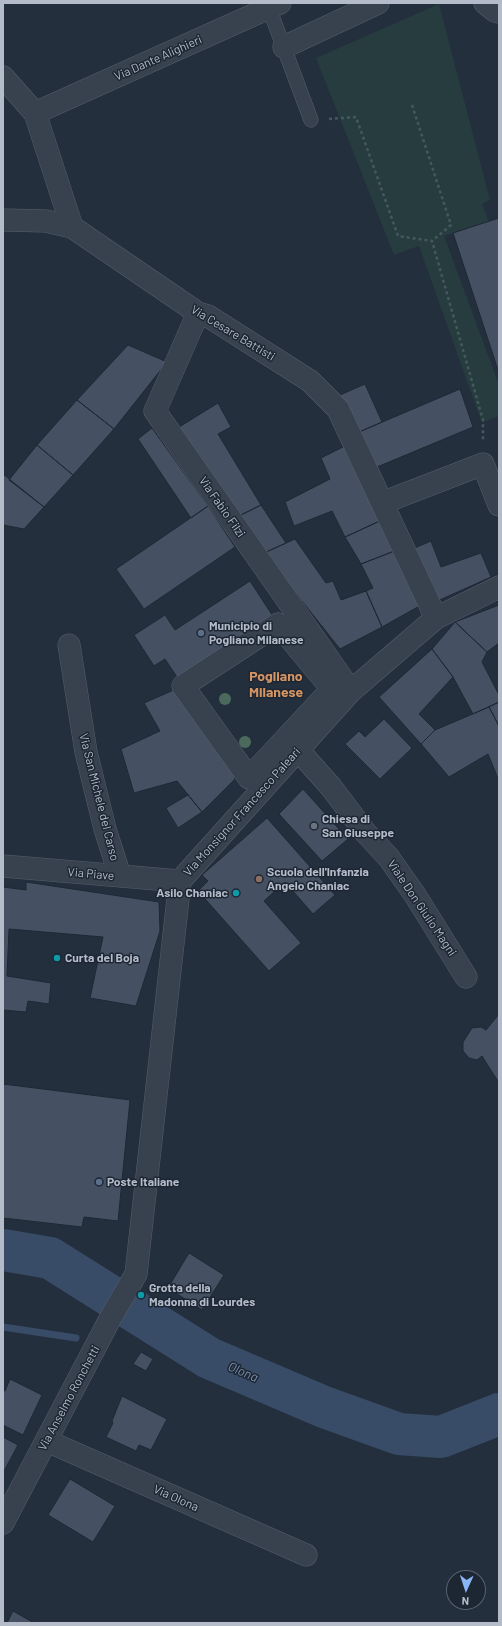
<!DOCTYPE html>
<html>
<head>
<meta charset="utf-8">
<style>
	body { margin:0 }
	#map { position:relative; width:502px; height:1626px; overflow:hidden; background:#242f3e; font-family:Barlow,sans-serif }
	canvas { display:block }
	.frame { position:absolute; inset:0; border:4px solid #b4bcc9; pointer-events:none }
	.north { position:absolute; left:446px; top:1570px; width:40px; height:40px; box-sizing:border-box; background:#1d2633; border:1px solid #59626f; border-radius:50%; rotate:183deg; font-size:11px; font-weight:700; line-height:16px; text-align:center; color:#b4bcc9 }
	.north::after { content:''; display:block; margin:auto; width:14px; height:18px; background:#8ab4f8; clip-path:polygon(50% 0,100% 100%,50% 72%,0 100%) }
</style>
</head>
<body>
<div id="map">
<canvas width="502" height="1626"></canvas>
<div class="frame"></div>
<div class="north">N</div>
</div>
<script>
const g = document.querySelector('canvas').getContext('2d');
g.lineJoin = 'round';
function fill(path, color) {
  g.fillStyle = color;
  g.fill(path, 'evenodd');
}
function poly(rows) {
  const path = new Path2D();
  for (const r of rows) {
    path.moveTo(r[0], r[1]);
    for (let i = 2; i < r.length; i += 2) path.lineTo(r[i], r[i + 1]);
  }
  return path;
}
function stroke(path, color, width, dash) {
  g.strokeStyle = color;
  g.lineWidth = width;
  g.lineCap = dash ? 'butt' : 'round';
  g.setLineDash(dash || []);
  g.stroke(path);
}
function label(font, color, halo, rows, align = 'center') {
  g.font = font + ' Barlow,sans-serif';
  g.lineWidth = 3;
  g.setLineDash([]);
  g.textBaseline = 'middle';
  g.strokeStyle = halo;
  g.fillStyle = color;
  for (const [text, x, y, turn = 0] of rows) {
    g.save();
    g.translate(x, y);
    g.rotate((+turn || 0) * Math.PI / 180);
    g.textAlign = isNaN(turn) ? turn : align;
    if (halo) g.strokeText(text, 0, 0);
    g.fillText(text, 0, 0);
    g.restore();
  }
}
fill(poly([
	[439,4,490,200,482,204,489,222,444,236,499,385,499,416,482,423,419,246,394,255,316,58]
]), '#263c3f');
stroke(poly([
	[3,1327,76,1338]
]), '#394c67', 7);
stroke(poly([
	[3,1250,50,1258,209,1358,324,1407,399,1434,441,1437,499,1414]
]), '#394c67', 42);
const building = poly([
	[499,218,499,373,453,233,499,218],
	[128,345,167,362,114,429,77,400,128,345],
	[365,384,382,422,359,432,340,395,365,384],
	[460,389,473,427,377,467,359,432,460,389],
	[77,400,114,429,73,475,37,445,77,400],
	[218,403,231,427,218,434,261,505,235,518,176,429,218,403],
	[152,428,208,506,191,518,138,439,152,428],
	[37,445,73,475,44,507,9,480,37,445],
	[345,446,382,520,345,537,332,511,294,526,285,502,330,479,321,458,345,446],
	[3,474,44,507,24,529,3,525,3,474],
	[261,505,286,543,264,553,235,518,261,505],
	[208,506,235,547,144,609,116,569,208,506],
	[382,520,397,550,361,564,345,537,382,520],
	[295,539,326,583,333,581,341,600,366,591,382,627,340,649,264,553,295,539],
	[431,541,441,567,481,553,491,577,433,603,410,550,431,541],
	[397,550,423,604,382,627,366,591,373,588,361,564,397,550],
	[250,581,278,624,183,686,165,659,154,666,134,635,165,615,175,630,250,581],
	[499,605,499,643,487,652,455,622,499,605],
	[455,622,487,652,482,662,499,695,499,702,473,714,453,677,432,649,455,622],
	[432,649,453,677,419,714,435,730,421,744,379,697,432,649],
	[183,686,228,747,235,779,202,812,177,781,134,793,121,749,160,731,144,703,183,686],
	[499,702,499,726,489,707,499,702],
	[489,707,499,726,499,781,488,754,449,777,421,744,435,730,489,707],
	[384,719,412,748,380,779,345,744,359,731,365,737,384,719],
	[303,789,348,839,322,861,279,814,303,789],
	[188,795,202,812,178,828,166,808,188,795],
	[267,818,335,895,313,914,285,882,264,901,301,943,269,971,198,891,208,881,202,875,267,818],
	[26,882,159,902,160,931,136,1006,90,998,103,937,9,929,7,976,51,983,49,1004,28,1001,26,1012,3,1010,3,887,26,890,26,882],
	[499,1014,499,1083,482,1056,477,1060,469,1058,463,1051,463,1042,472,1028,481,1027,486,1030,499,1014],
	[3,1084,130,1100,118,1221,84,1217,82,1227,3,1218,3,1084],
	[189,1253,224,1275,202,1310,168,1288,189,1253],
	[141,1352,153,1359,146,1371,133,1364,141,1352],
	[10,1379,42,1395,23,1435,3,1425,3,1390,5,1391,10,1379],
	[122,1396,167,1419,151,1450,139,1445,136,1451,106,1437,113,1423,112,1421,122,1396],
	[3,1437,18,1445,3,1473,3,1437],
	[70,1479,115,1506,93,1542,48,1515,70,1479],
	[13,1611,34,1623,7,1623,13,1611]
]);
fill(building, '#455162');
stroke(building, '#1f2835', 1);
const lane = poly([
	[269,8,311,120]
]);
const street = poly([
	[485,3,495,11,499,12],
	[284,47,378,3],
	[3,77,35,113,72,227,198,313,208,316,310,381,338,409,436,618],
	[35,113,280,3],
	[3,220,46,221,72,227],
	[198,313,155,411,351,691],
	[382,503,483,464,499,505],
	[278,624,332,689,249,778,183,686,278,624],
	[69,645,86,752,105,829,120,876],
	[298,750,331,787,365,832,389,858,415,895,466,977],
	[3,866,180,881],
	[47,1441,306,1555],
	[3,1523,111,1317,136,1274,180,881,351,691,436,618,499,587]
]);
stroke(lane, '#565f6c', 15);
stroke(street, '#565f6c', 23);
stroke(poly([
	[412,105,451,225,432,241],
	[329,119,356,117,398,236,432,241,483,420,483,441]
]), '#44595c', 2.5, [3, 3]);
stroke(lane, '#38414e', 14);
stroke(street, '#38414e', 22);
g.fillStyle = '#4b6a5d';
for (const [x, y] of [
	[225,699],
	[245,742]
]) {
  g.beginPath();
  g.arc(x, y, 6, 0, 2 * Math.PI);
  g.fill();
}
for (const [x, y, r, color] of [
	[201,633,4,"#5c6f8a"],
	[314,826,4,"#6b7280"],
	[259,879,4,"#8d6e63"],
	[236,893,4,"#0f9aa8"],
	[57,958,4,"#0f9aa8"],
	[99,1182,4,"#5c6f8a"],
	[141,1295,4,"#0f9aa8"]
]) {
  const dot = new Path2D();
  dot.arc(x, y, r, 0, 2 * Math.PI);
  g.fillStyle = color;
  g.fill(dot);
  stroke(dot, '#1d2633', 1.5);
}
label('12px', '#b4bcc9', '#1d2633', [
	["Via Dante Alighieri",158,58,-24],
	["Via Cesare Battisti",233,333,31],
	["Via Fabio Filzi",222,507,55],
	["Via San Michele del Carso",99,797,76],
	["Via Monsignor Francesco Paleari",242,812,-48],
	["Via Piave",91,874,5],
	["Viale Don Giulio Magni",422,908,56],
	["Via Anselmo Ronchetti",69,1398,-62],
	["Via Olona",176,1498,24]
]);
label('bold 12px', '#b4bcc9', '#1d2633', [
	["Municipio di",209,626],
	["Pogliano Milanese",209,640],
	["Chiesa di",322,819],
	["San Giuseppe",322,833],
	["Scuola dell'Infanzia",267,872],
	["Angelo Chaniac",267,886],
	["Asilo Chaniac",228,893,"right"],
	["Curta del Boja",65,958],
	["Poste Italiane",107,1182],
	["Grotta della",149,1288],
	["Madonna di Lourdes",149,1302]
], 'left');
label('italic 13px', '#7c92b1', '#1d2633', [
	["Olona",243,1372,23]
]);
label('bold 14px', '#d59563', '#1d2633', [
	["Pogliano",276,676],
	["Milanese",276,692]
]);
</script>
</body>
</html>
